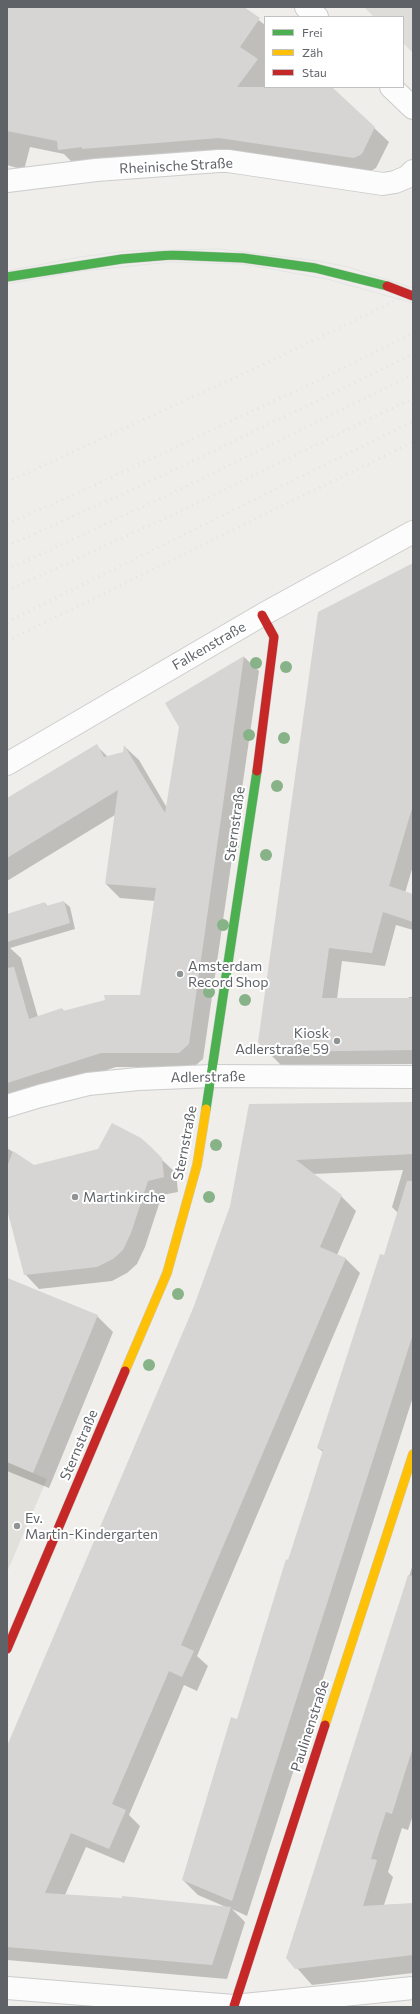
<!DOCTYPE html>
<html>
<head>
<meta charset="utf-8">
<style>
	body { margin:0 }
	#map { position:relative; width:420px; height:2014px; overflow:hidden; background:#efeeea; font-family:Commissioner,sans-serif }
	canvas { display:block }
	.frame { position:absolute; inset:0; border:8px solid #5f6368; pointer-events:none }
	.legend { position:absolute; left:264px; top:16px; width:140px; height:72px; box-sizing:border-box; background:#fff; border:1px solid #bfc1c3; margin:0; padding:5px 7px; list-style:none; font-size:12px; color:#5f6368 }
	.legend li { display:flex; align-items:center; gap:8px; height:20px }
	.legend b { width:20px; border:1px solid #bfc1c3 }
</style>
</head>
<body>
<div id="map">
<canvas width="420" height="2014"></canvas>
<div class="frame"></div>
<ul class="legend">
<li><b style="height:5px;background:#4caf50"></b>Frei</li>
<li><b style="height:5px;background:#ffc107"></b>Zäh</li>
<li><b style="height:5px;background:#c62828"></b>Stau</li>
</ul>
</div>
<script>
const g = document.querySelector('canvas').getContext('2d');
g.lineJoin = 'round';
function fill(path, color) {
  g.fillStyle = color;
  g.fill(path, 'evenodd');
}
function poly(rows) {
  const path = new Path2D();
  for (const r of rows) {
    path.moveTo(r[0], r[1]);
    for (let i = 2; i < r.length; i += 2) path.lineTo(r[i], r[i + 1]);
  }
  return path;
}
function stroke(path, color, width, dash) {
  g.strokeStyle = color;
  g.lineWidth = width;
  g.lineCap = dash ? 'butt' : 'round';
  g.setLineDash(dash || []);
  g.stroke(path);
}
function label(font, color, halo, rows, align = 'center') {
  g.font = font + ' Commissioner,sans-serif';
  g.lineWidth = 4;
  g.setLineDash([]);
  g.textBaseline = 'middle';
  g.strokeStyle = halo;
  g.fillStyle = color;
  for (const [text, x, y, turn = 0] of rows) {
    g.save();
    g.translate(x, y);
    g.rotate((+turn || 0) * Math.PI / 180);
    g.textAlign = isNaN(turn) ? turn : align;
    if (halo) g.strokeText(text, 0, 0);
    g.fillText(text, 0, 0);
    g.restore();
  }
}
fill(poly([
	[364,7,413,7,413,53,403,43,403,17,374,17]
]), '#dfddda');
fill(poly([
	[7,1462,47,1479,7,1572]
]), '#e2e0da');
fill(poly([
	[7,7,242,7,265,25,265,87,331,87,389,142,376,168,369,172,74,164,64,154,30,147,24,170,7,165],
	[413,563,413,866,405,893,413,895,413,930,396,925,385,966,342,961,337,999,408,999,409,997,413,997,413,1064,281,1065,267,1051],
	[244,657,259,671,203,1059,194,1067,116,1067,7,1102,7,920,45,903,48,907,64,902,70,907,75,929,10,948,21,958,38,1017,62,1009,64,1011,141,996,155,901,120,898,106,884,115,815,7,881,7,799,96,745,108,757,124,753,125,747,139,760,167,808,180,727,167,704],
	[413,1103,413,1397,247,1916,232,1909,245,1922,227,1979,7,1960,7,1749,195,1306,231,1207,250,1105],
	[403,1170,392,1207,398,1213,385,1257,318,1448,323,1452,238,1720,183,1880,198,1895,226,1907,65,1895,86,1847,124,1863,140,1826,129,1815,184,1685,197,1691,208,1666,197,1656,360,1273,345,1258,337,1255,356,1211,341,1196,313,1174],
	[7,1148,34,1166,161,1159,176,1173,178,1192,162,1195,145,1247,137,1264,127,1273,112,1281,39,1289,25,1274,7,1205],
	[7,1278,97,1316,113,1332,49,1488,7,1471],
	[413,1564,413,1815,408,1830,402,1828,388,1872,393,1877,384,1905,413,1904,413,1973,312,1985,288,1958]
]), '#0003');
fill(poly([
	[7,7,244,7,260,18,240,47,258,59,237,87,332,87,375,127,362,154,354,158,219,138,82,149,82,147,58,150,57,141,7,131],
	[413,563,413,805,389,886,413,894,413,922,383,912,372,953,329,948,322,998,413,998,413,1050,266,1052,258,1042,318,612],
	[244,656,189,1044,179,1053,101,1053,7,1083,7,968,14,967,29,1019,62,1008,63,1011,105,1000,104,995,140,995,156,888,105,884,118,790,7,858,7,798,97,744,104,757,123,752,124,745,165,813,179,727,165,703],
	[64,901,70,923,7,942,7,914,45,902,46,906],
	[413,1102,413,1154,296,1160,342,1195,320,1247,346,1258,181,1645,194,1651,182,1677,169,1671,112,1804,126,1810,109,1849,71,1833,45,1893,122,1898,122,1896,231,1907,212,1965,7,1947,7,1746,194,1306,230,1206,249,1104],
	[112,1123,141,1138,151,1147,162,1158,164,1177,148,1181,131,1233,123,1250,113,1259,97,1267,24,1275,7,1209,7,1167,13,1151,34,1165,98,1149],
	[407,1181,413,1181,413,1334,232,1901,182,1880,231,1717,237,1719,286,1559,288,1560,309,1495,323,1450,317,1448,380,1254,384,1255],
	[7,1278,98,1315,33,1473,7,1462],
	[408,1575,413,1576,413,1747,392,1814,386,1812,379,1833,371,1859,377,1860,363,1906,413,1903,413,1955,295,1969,286,1958]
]), '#d6d5d3');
const street = poly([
	[306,7,317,17],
	[391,87,413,108],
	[7,181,96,170,219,161,228,161,383,184,395,182,407,177,413,171],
	[7,764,262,615,413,532],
	[7,1106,40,1096,88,1084,138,1079,212,1076,413,1077],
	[7,1988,234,2006,413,1988]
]);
const fast = poly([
	[7,277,122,259,171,255,243,258,315,268,387,286],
	[206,1109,257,771]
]);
const slow = poly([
	[125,1371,167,1273,197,1165,206,1109],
	[325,1725,413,1454]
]);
const jam = poly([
	[257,771,274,637,262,615],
	[7,1649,125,1371],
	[234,2006,325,1725]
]);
stroke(street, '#cbcccc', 24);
stroke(fast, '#cacacb', 10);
stroke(slow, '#cacacb', 10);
stroke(jam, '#cacacb', 10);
stroke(street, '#fdfcfc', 22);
stroke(fast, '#4caf50', 9);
stroke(slow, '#ffc107', 9);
stroke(jam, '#c62828', 9);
stroke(poly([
	[7,271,80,257,126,251,219,249,318,261,348,267,413,288],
	[7,284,82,271,171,262,242,264,327,279,413,303]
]), '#e4e4e4', 1);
stroke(poly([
	[7,482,267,363,413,292],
	[7,524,80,492,325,377,413,333],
	[7,546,160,477,413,354],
	[7,570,170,494,413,375],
	[7,591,185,509,413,398],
	[7,622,413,421],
	[7,641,413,442]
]), '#e4e4e4', 3, [1, 5]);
const jamBridge = poly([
	[387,286,413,296]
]);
stroke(jamBridge, '#cacacb', 10, []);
stroke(jamBridge, '#c62828', 9);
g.fillStyle = '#88b388';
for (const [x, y] of [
	[256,663],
	[286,667],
	[249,735],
	[284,738],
	[277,786],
	[233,845],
	[266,855],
	[223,925],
	[209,992],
	[245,1000],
	[216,1145],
	[209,1197],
	[178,1294],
	[149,1365]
]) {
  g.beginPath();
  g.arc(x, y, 6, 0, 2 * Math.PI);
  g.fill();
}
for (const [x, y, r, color] of [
	[180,974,4,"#919496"],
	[337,1041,4,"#919496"],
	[75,1197,4,"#919496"],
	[17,1526,4,"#919496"]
]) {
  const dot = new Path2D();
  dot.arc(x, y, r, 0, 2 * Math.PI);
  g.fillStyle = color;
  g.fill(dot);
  stroke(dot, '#fff', 1.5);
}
label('14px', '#5f6368', '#fff', [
	["Rheinische Straße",176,166,-3],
	["Falkenstraße",209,646,-30],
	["Sternstraße",235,824,-82],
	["Adlerstraße",208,1077,-1],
	["Sternstraße",185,1143,-79],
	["Sternstraße",79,1445,-67],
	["Paulinenstraße",310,1726,-72]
]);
label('14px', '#5f6368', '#fff', [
	["Amsterdam",188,966],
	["Record Shop",188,982],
	["Kiosk",329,1033,"right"],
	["Adlerstraße 59",329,1049,"right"],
	["Martinkirche",83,1197],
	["Ev.",25,1518],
	["Martin-Kindergarten",25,1534]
], 'left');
</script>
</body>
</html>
